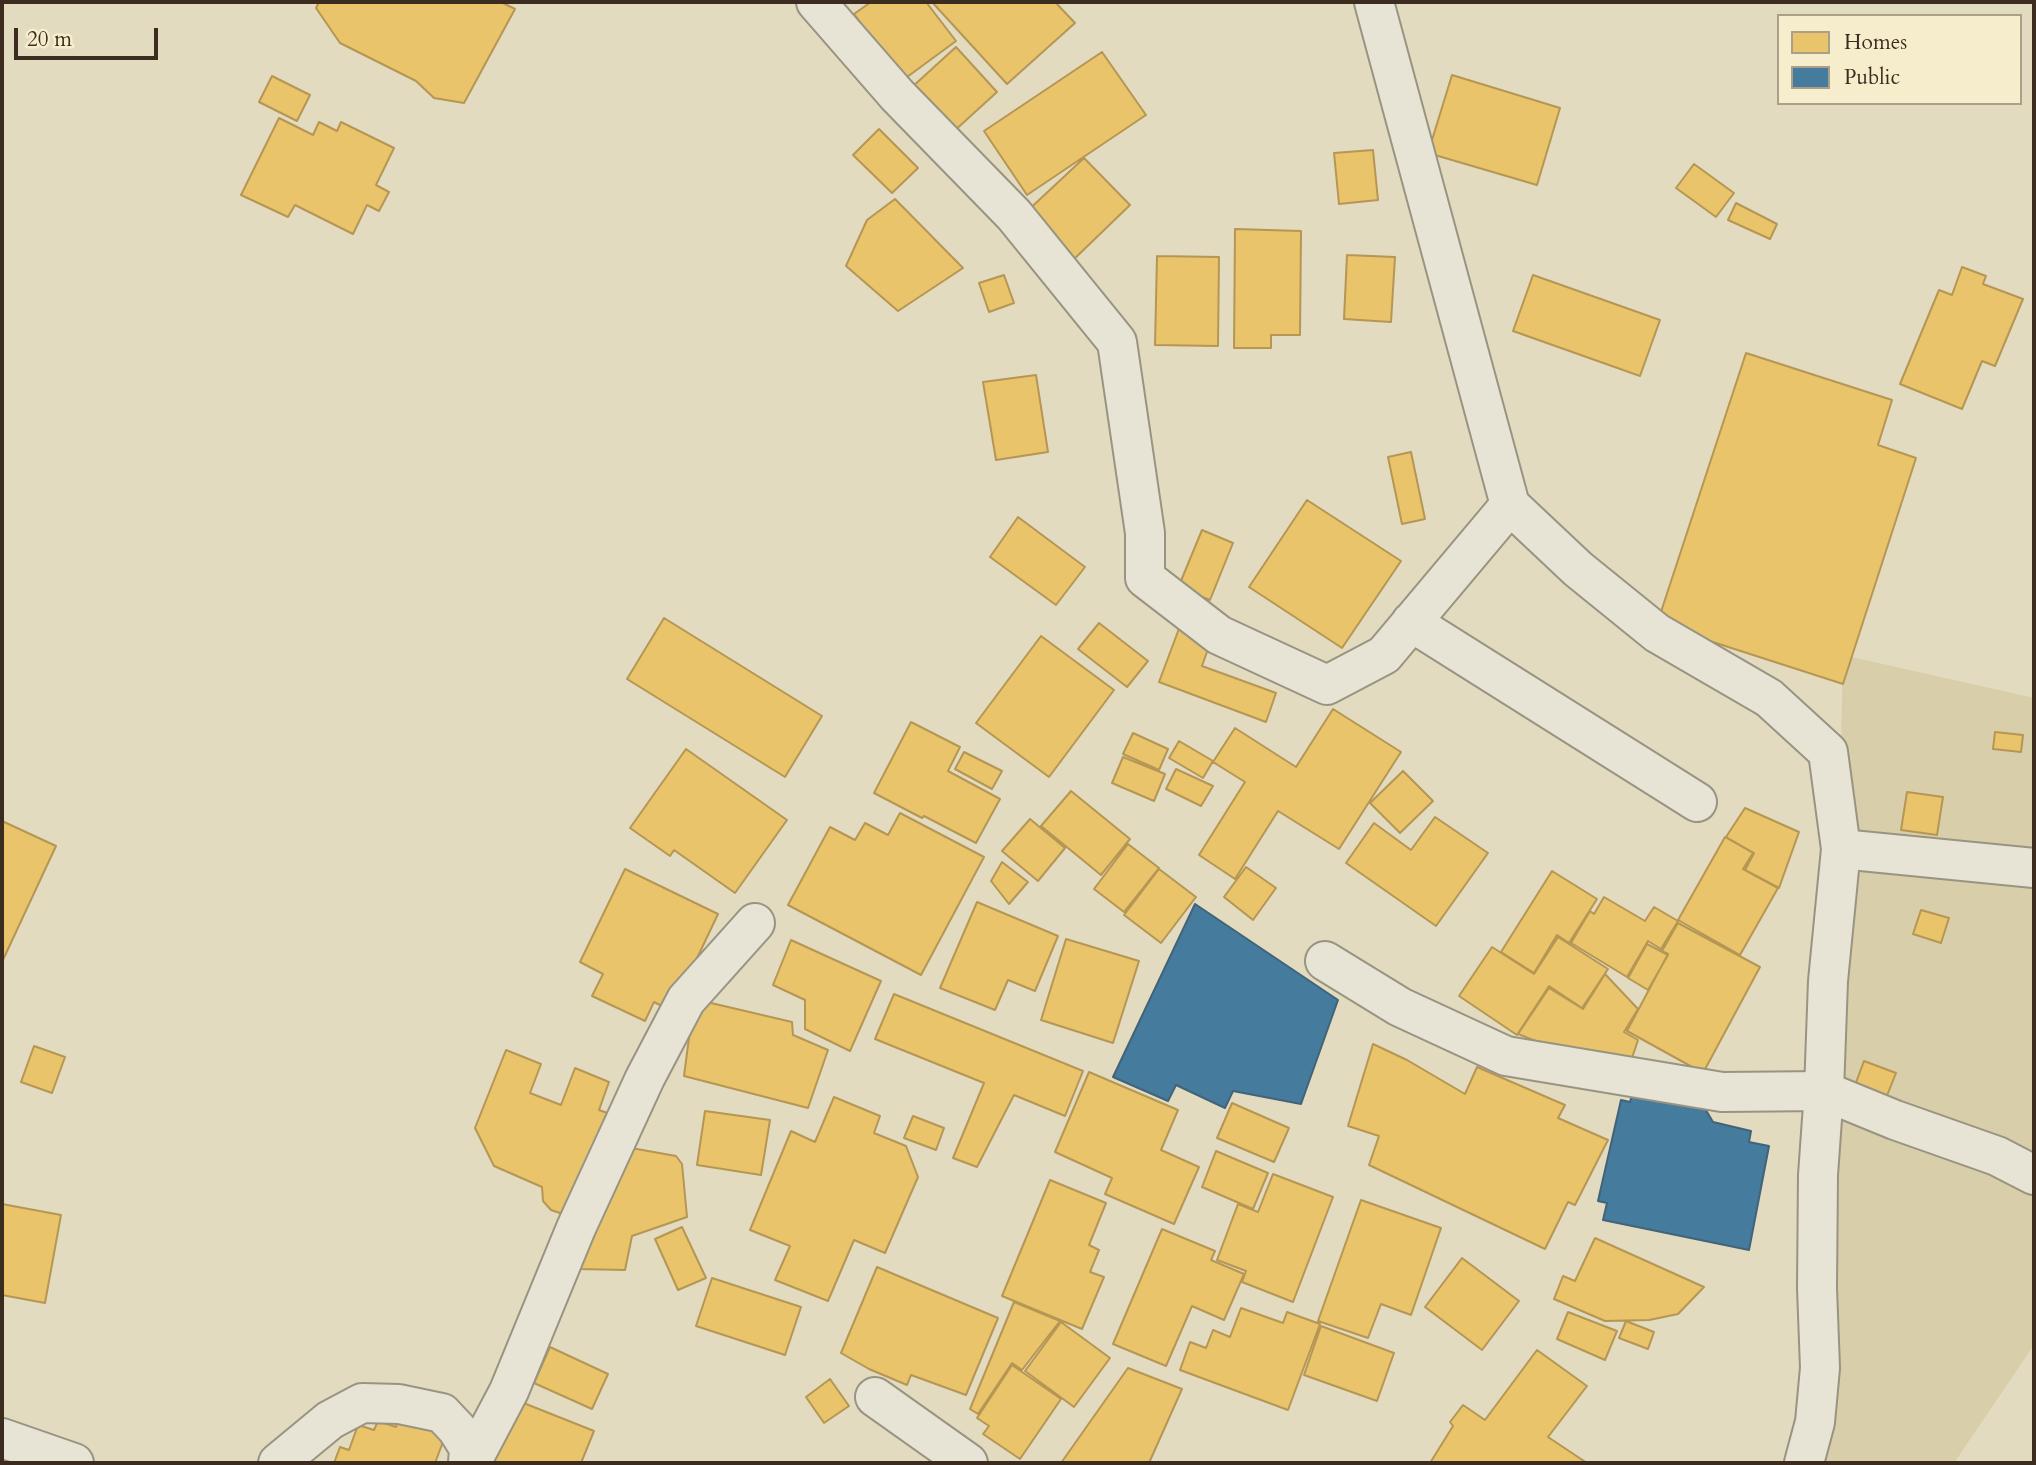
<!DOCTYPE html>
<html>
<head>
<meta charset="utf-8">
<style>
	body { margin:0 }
	#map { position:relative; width:2036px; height:1465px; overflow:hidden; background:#e2dbbf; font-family:Cardo,serif }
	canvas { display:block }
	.frame { position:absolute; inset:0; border:4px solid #3c2c20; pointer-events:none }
	.legend { position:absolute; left:1777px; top:14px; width:245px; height:91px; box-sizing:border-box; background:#f5edcc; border:2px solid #aba087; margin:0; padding:9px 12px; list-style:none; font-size:21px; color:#3c2c20 }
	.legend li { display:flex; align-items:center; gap:14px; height:35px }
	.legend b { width:35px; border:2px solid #aba087 }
	.scale { position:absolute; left:14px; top:28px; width:144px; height:32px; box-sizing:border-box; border:4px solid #3c2c20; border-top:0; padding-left:9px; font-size:21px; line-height:24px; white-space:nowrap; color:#3c2c20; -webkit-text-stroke:5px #f5edcc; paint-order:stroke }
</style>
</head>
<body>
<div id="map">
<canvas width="2036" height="1465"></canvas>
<div class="frame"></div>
<ul class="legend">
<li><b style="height:19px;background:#e9c46a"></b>Homes</li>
<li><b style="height:19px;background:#457b9d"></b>Public</li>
</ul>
<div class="scale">20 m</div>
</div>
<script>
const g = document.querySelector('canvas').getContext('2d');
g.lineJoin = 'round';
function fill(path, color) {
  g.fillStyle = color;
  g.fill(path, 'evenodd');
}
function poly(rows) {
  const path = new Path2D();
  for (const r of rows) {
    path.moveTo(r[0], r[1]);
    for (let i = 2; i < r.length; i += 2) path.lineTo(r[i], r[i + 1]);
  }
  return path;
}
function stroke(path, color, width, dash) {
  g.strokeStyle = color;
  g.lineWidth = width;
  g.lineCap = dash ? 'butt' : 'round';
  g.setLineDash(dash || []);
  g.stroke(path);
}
fill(poly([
	[1843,655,2034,698,2034,1345,1954,1463,1815,1463,1828,1357]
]), '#d9ceaa');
const homes = poly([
	[319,2,501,2,515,9,464,103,434,98,416,81,340,43,316,8,319,2],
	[871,2,926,2,956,41,903,80,854,14,871,2],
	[932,2,1055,2,1075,23,1007,84,932,2],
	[956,47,997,92,952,133,911,88,956,47],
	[1102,52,1146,115,1027,195,984,131,1102,52],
	[1452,75,1560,108,1537,185,1428,153,1452,75],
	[272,76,310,95,297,121,259,102,272,76],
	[279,118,313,135,319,122,337,131,341,122,394,148,376,185,389,192,379,211,367,205,353,234,295,205,288,217,241,195,279,118],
	[879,129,918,168,892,193,853,155,879,129],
	[1373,150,1378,200,1339,204,1334,153,1373,150],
	[1084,158,1130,205,1070,263,1023,215,1084,158],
	[1694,164,1734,193,1716,217,1676,188,1694,164],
	[895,199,963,268,898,311,846,266,867,220,895,199],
	[1736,203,1777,224,1770,239,1728,220,1736,203],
	[1235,229,1301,231,1300,335,1271,335,1271,348,1234,348,1235,229],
	[1347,255,1395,257,1391,322,1344,319,1347,255],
	[1157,256,1219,257,1218,346,1155,345,1157,256],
	[1962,267,1986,276,1983,284,2023,299,1995,366,1982,361,1962,409,1900,384,1939,290,1952,295,1962,267],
	[1004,275,1014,303,989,312,979,283,1004,275],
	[1533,275,1660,320,1640,376,1513,331,1533,275],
	[1746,353,1892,400,1878,445,1916,458,1843,684,1657,624,1746,353],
	[1036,375,1048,452,996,460,983,382,1036,375],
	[1411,452,1425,519,1402,524,1388,457,1411,452],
	[1307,500,1401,561,1342,648,1249,587,1307,500],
	[1018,517,1085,567,1056,605,990,557,1018,517],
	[1202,530,1233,543,1210,600,1178,588,1202,530],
	[664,618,822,716,785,777,627,679,664,618],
	[1099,623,1148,661,1127,687,1078,649,1099,623],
	[1180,626,1212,638,1202,666,1276,693,1266,722,1159,682,1180,626],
	[1041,636,1114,690,1049,777,976,723,1041,636],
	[1333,709,1401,752,1339,849,1278,811,1235,879,1199,855,1245,782,1213,762,1235,728,1296,767,1333,709],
	[911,722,960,747,948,771,1000,799,976,843,924,816,922,818,874,793,911,722],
	[1995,732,2023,735,2021,752,1993,749,1995,732],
	[1133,733,1168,749,1159,770,1123,754,1133,733],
	[1179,741,1213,761,1203,778,1169,758,1179,741],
	[686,749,787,820,735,893,674,850,670,856,630,828,686,749],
	[964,752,1002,771,992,789,955,769,964,752],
	[1123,757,1165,774,1154,801,1112,783,1123,757],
	[1176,769,1213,786,1201,806,1166,789,1176,769],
	[1403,771,1433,801,1400,833,1370,803,1403,771],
	[1071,791,1130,839,1101,875,1041,826,1071,791],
	[1907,792,1943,797,1937,835,1901,830,1907,792],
	[1745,808,1799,832,1779,888,1745,870,1754,853,1726,837,1745,808],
	[900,813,984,857,921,975,788,905,830,827,855,840,865,823,888,835,900,813],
	[1435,817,1488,853,1436,926,1346,863,1374,823,1411,850,1435,817],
	[1030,819,1065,848,1038,881,1002,851,1030,819],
	[2,821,56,846,2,962,2,821],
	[1725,837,1753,853,1743,869,1778,888,1740,955,1678,920,1725,837],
	[1128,844,1159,868,1124,912,1094,889,1128,844],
	[1002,862,1028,882,1009,904,991,881,1002,862],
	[1246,867,1276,888,1253,920,1224,897,1246,867],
	[625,869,718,914,672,1011,654,1002,645,1021,592,996,603,974,580,962,625,869],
	[1159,869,1196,897,1161,943,1124,915,1159,869],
	[1552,871,1597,899,1569,943,1557,935,1534,973,1501,952,1552,871],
	[1604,897,1645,921,1654,907,1678,921,1661,949,1648,941,1627,977,1571,943,1590,911,1594,914,1604,897],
	[977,902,1058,936,1035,991,1008,980,995,1010,940,988,977,902],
	[1921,910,1949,918,1941,943,1913,934,1921,910],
	[1678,923,1760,967,1703,1073,1627,1031,1668,954,1662,951,1678,923],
	[1558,937,1608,969,1582,1008,1549,986,1517,1035,1459,996,1492,947,1534,974,1558,937],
	[1066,939,1139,961,1113,1043,1041,1020,1066,939],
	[791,940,881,981,850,1051,805,1029,805,1000,773,985,791,940],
	[1647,944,1668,955,1648,990,1628,978,1647,944],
	[1605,974,1638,1009,1624,1032,1638,1040,1631,1061,1576,1057,1518,1034,1549,988,1583,1009,1605,974],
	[894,994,1083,1071,1065,1116,1014,1095,977,1167,953,1158,984,1083,875,1039,894,994],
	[694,999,792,1022,793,1035,828,1050,808,1108,684,1076,694,999],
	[1373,1044,1407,1060,1465,1094,1477,1067,1565,1105,1558,1118,1608,1140,1575,1205,1568,1202,1545,1249,1369,1165,1379,1136,1348,1126,1373,1044],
	[34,1046,65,1057,52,1093,21,1082,34,1046],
	[506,1050,541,1064,530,1093,561,1105,575,1068,609,1082,599,1110,613,1115,563,1214,551,1210,543,1201,542,1187,494,1166,475,1128,506,1050],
	[1864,1061,1896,1073,1882,1108,1851,1096,1864,1061],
	[1089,1072,1178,1110,1161,1150,1199,1167,1174,1224,1105,1194,1112,1178,1055,1152,1089,1072],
	[834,1097,880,1116,874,1133,906,1146,918,1177,885,1253,854,1240,828,1301,775,1280,790,1246,750,1230,791,1131,815,1142,834,1097],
	[1232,1103,1289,1128,1274,1162,1217,1138,1232,1103],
	[705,1111,770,1120,761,1175,697,1165,705,1111],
	[913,1116,944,1128,936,1150,904,1138,913,1116],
	[620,1146,676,1156,682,1164,687,1217,632,1236,625,1270,577,1269,620,1146],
	[1216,1151,1268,1173,1253,1209,1202,1187,1216,1151],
	[1273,1174,1333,1197,1293,1302,1242,1282,1246,1271,1217,1260,1238,1204,1258,1212,1273,1174],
	[1050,1180,1106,1203,1089,1245,1099,1250,1090,1272,1104,1277,1082,1329,1002,1296,1050,1180],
	[1361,1200,1441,1228,1411,1315,1381,1304,1368,1338,1318,1321,1361,1200],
	[2,1204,61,1215,45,1303,2,1295,2,1204],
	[682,1227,706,1278,678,1290,655,1239,682,1227],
	[1162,1229,1215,1251,1211,1260,1244,1274,1224,1320,1192,1306,1166,1366,1113,1344,1162,1229],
	[1595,1238,1704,1287,1678,1314,1649,1320,1605,1321,1554,1299,1563,1276,1575,1281,1595,1238],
	[1462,1258,1519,1301,1482,1350,1425,1307,1462,1258],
	[877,1267,998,1318,966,1395,911,1375,907,1385,869,1369,841,1353,877,1267],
	[712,1278,801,1307,785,1355,696,1326,712,1278],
	[1014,1302,1060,1321,1022,1370,1012,1363,978,1414,970,1409,1014,1302],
	[1241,1308,1283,1323,1287,1312,1320,1324,1288,1410,1180,1370,1190,1342,1206,1348,1213,1330,1230,1337,1241,1308],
	[1568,1312,1617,1331,1605,1360,1557,1339,1568,1312],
	[1626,1321,1654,1332,1648,1349,1619,1338,1626,1321],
	[1061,1322,1110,1358,1074,1407,1025,1371,1061,1322],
	[1321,1326,1394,1353,1377,1401,1304,1375,1321,1326],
	[550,1347,608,1374,592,1409,534,1383,550,1347],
	[1537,1350,1587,1386,1548,1437,1587,1463,1430,1463,1453,1426,1450,1422,1463,1405,1485,1420,1537,1350],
	[1012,1365,1061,1399,1020,1459,983,1434,989,1426,977,1418,1012,1365],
	[1128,1368,1182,1389,1149,1463,1061,1463,1128,1368],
	[830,1379,849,1406,824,1423,806,1397,830,1379],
	[511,1398,594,1431,581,1463,491,1463,511,1398],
	[399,1417,446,1434,435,1463,334,1463,340,1447,349,1450,358,1425,374,1430,378,1421,396,1427,399,1417]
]);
fill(homes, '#e9c46a');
stroke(homes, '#b59654', 2);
const public = poly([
	[1195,904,1338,1000,1301,1104,1233,1091,1225,1108,1176,1085,1168,1101,1113,1077,1195,904],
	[1635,1085,1700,1100,1713,1122,1751,1131,1749,1142,1769,1146,1749,1250,1603,1220,1607,1203,1598,1201,1621,1100,1630,1102,1635,1085]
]);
fill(public, '#457b9d');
stroke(public, '#426378', 2);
const minor = poly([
	[816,2,897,95,1014,215,1117,342,1145,533,1145,578,1219,635,1327,685,1384,655,1510,505],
	[1411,622,1697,802],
	[1841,849,2034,868],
	[1325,961,1400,1007,1506,1056,1722,1092,1824,1091,1895,1120,1997,1156,2034,1175],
	[875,1397,968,1463],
	[2,1438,74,1463],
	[278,1463,330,1420,362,1403,399,1404,442,1413,457,1429,469,1448,468,1463],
	[471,1463,509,1391,576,1228,645,1078,686,1000,755,923]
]);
const tertiary = poly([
	[1374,2,1510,505,1578,569,1657,633,1769,698,1828,752,1841,849,1828,981,1824,1091,1818,1175,1817,1288,1820,1368,1815,1422,1804,1463]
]);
stroke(minor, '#999382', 42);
stroke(tertiary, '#999382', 42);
stroke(minor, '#e7e4d5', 38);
stroke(tertiary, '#e7e4d5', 38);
</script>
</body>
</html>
